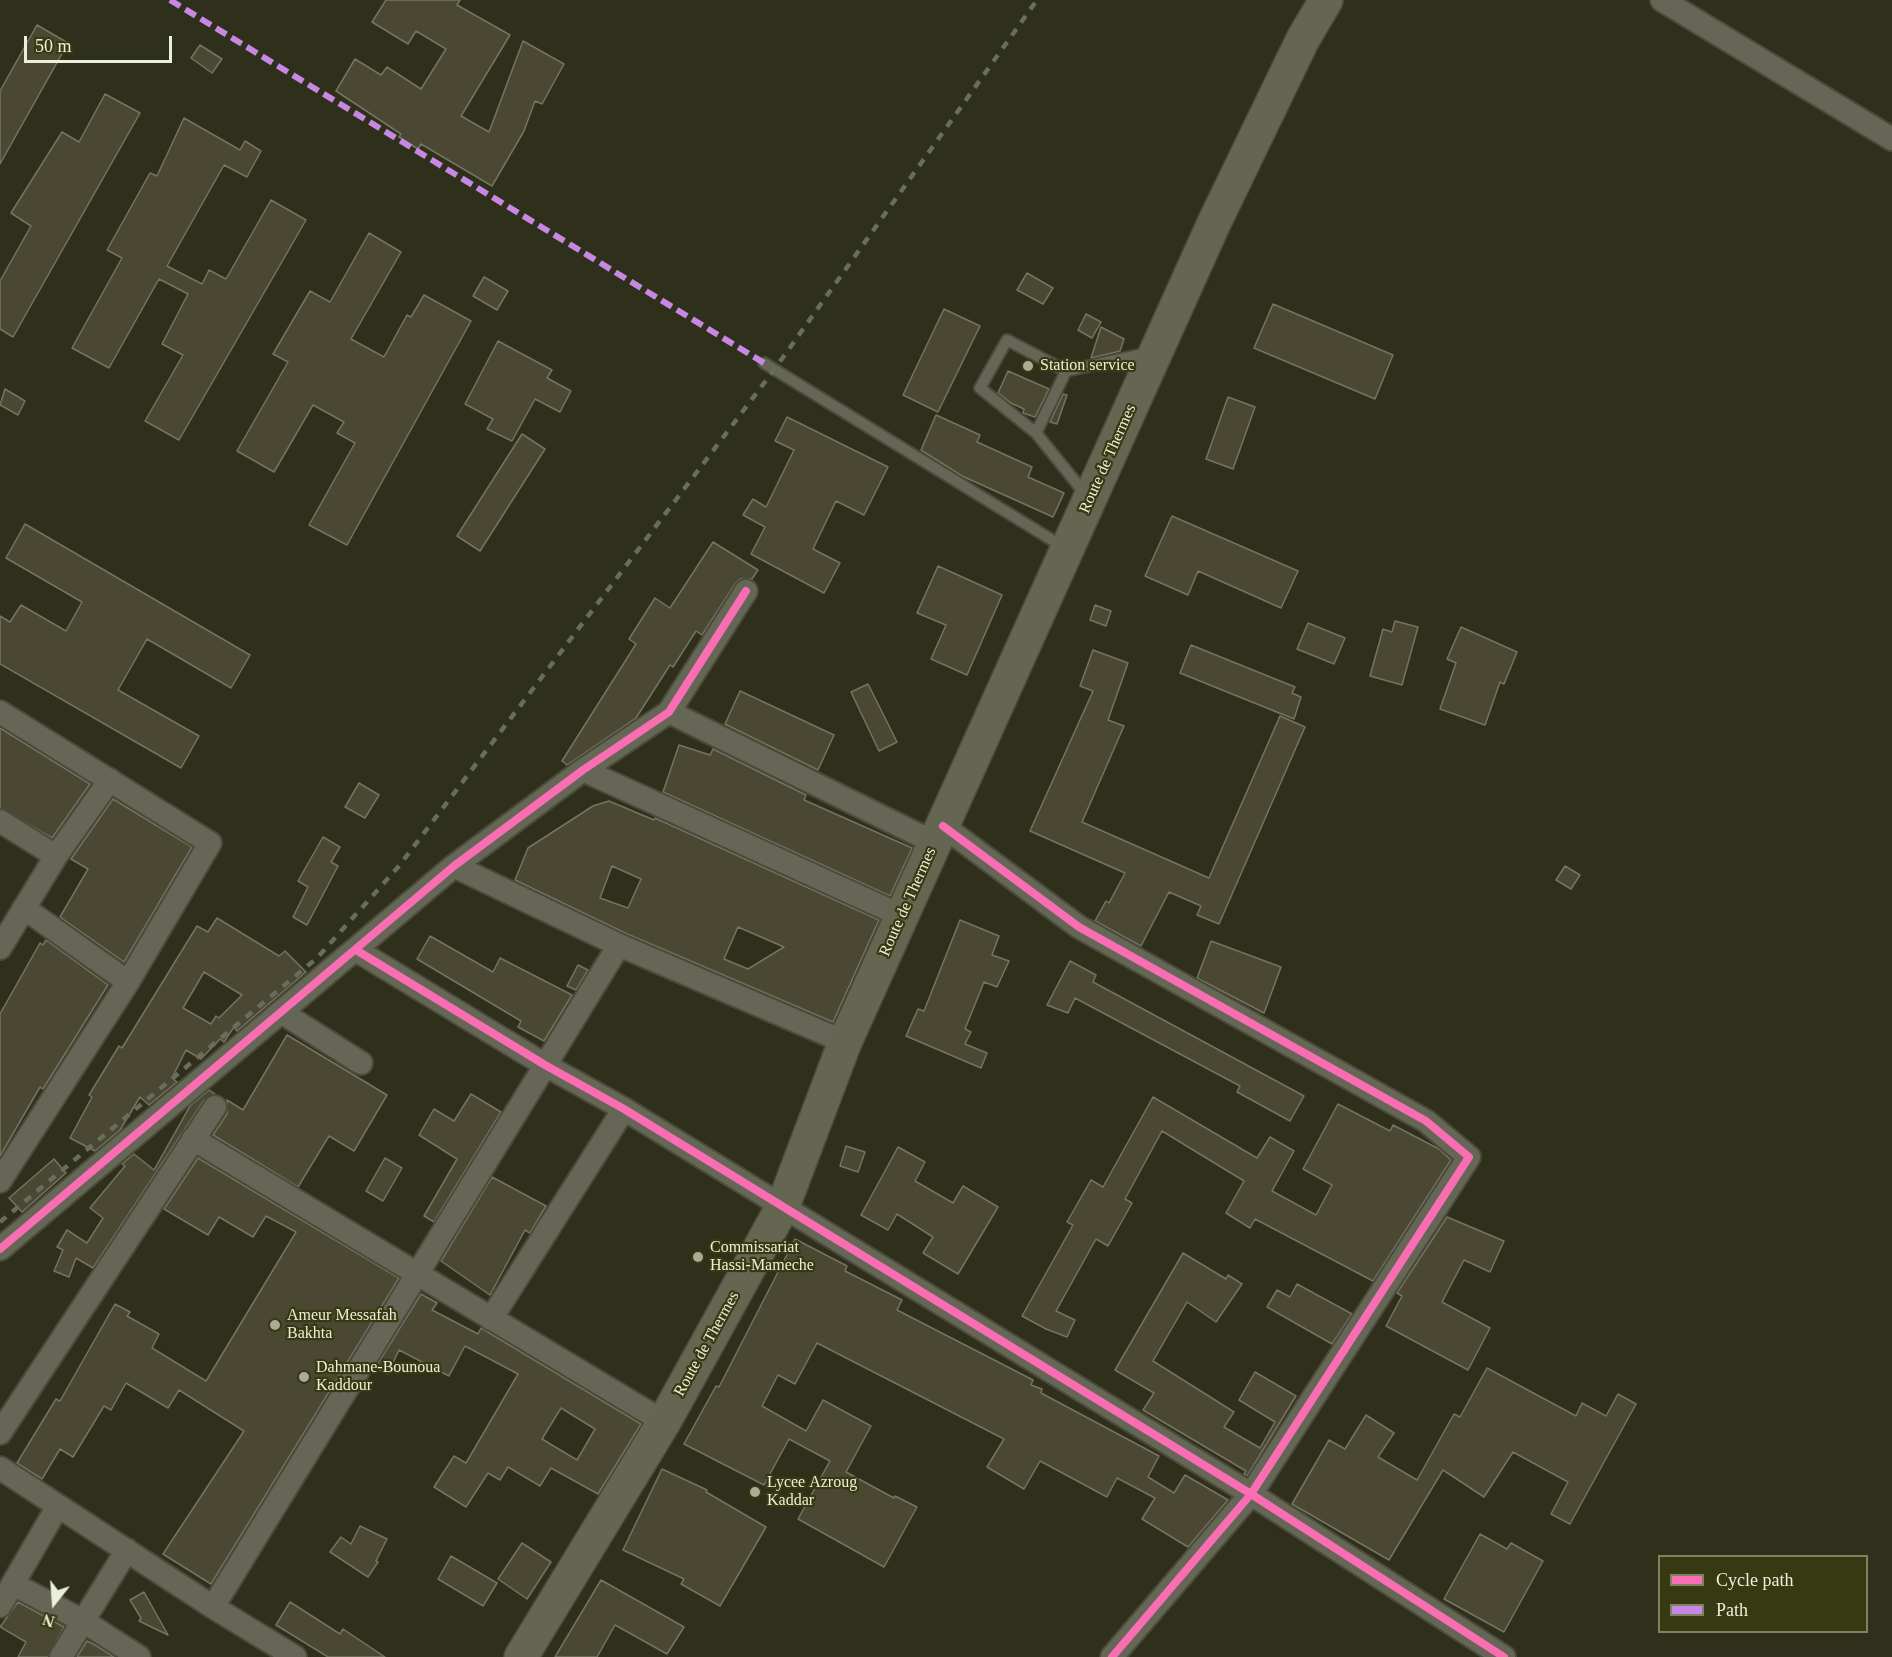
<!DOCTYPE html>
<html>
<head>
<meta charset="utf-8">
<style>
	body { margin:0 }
	#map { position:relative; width:1892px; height:1657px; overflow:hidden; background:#2f301b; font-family:Georgia,serif }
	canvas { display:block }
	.legend { position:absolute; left:1658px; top:1555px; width:210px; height:78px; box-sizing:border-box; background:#373912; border:2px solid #7f8262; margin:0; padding:8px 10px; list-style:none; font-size:18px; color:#ecefd9 }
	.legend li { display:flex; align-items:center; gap:12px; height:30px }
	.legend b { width:30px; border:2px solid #7f8262 }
	.north { position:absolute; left:24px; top:1573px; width:60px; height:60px; -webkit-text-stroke:4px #373912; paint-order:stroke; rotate:197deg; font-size:16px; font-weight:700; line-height:24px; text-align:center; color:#ecefd9 }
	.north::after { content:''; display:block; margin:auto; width:21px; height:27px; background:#ecefd9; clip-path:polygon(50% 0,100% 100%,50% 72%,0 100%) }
	.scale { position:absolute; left:24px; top:36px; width:148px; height:27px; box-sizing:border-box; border:3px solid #ecefd9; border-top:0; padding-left:8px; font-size:18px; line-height:21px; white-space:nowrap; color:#ecefd9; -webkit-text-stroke:4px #373912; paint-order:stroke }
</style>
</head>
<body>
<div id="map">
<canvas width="1892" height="1657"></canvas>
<ul class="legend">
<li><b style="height:8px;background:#f96db3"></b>Cycle path</li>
<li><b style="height:8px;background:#c787e3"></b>Path</li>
</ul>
<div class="north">N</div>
<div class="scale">50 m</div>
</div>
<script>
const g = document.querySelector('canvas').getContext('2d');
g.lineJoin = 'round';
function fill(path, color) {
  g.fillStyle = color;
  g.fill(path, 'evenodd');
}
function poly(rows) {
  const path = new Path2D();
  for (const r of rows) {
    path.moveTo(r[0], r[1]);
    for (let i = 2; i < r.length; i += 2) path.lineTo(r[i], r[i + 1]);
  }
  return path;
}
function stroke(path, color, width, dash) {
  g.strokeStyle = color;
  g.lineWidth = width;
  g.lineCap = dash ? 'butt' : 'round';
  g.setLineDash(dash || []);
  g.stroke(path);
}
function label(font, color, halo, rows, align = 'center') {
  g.font = font + ' Georgia,serif';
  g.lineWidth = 4.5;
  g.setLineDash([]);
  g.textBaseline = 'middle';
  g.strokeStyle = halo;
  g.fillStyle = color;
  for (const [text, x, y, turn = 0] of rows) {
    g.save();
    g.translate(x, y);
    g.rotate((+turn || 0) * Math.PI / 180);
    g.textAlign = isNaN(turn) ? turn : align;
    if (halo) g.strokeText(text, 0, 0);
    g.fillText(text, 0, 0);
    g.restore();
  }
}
const building = poly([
	[386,0,460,0,457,5,510,35,461,116,489,132,523,41,564,64,542,104,535,101,524,131,492,186,421,144,418,149,399,137,401,134,336,91,355,59,381,75,387,67,421,89,446,49,416,31,408,44,372,22,386,0],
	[37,25,68,43,0,164,0,91,37,25],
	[200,45,222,59,212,73,191,58,200,45],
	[105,94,140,113,13,337,0,329,0,281,31,226,11,213,62,132,79,142,105,94],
	[184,118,240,150,245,141,261,151,247,177,224,165,167,266,202,284,209,270,226,279,271,200,306,220,179,440,145,421,183,355,162,344,188,294,159,279,109,368,72,348,122,258,107,250,150,173,157,176,184,118],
	[369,233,401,252,351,339,384,357,407,315,411,317,424,295,471,321,347,545,309,525,355,443,337,433,344,422,313,405,274,472,237,451,288,362,273,354,310,291,330,302,369,233],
	[1027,273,1053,288,1043,304,1017,290,1027,273],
	[484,277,508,291,497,310,473,296,484,277],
	[1273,304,1393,355,1375,399,1254,348,1273,304],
	[944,309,980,326,938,412,903,395,944,309],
	[1086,314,1101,322,1092,338,1078,330,1086,314],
	[1101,327,1124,339,1120,351,1091,358,1101,327],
	[498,341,552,370,547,378,571,391,560,412,535,399,512,441,487,429,493,419,465,404,498,341],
	[1008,371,1049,389,1035,417,1023,413,1024,409,1011,403,998,393,1008,371],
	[5,389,25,401,18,415,0,405,5,389],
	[1063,394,1067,395,1057,424,1050,422,1063,394],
	[1228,397,1255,407,1233,469,1206,459,1228,397],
	[936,415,980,435,977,442,1032,467,1028,477,1064,493,1053,517,962,476,921,450,936,415],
	[787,417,888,467,864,515,836,501,813,549,840,563,824,593,751,554,765,527,743,515,753,499,766,507,794,450,775,441,787,417],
	[522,434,545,449,480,551,457,536,522,434],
	[1172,516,1298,571,1281,608,1198,571,1188,595,1145,576,1172,516],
	[25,524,250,655,231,688,147,639,118,690,199,736,181,768,0,664,0,616,10,622,21,605,66,631,82,602,6,558,25,524],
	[713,542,758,570,752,579,740,579,735,584,702,635,696,631,673,667,670,665,636,718,567,765,562,761,636,644,629,639,655,598,670,608,713,542],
	[938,566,1002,595,967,675,931,659,946,625,917,613,938,566],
	[1095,605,1111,611,1106,626,1090,620,1095,605],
	[1395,621,1418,627,1402,685,1370,676,1383,629,1392,632,1395,621],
	[1308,623,1345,638,1334,664,1297,649,1308,623],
	[1461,627,1517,652,1504,684,1500,682,1485,725,1440,709,1456,663,1447,659,1461,627],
	[1191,645,1295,687,1292,693,1301,697,1294,719,1180,673,1191,645],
	[1093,650,1128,663,1108,720,1124,726,1082,822,1209,878,1280,716,1305,727,1219,924,1197,915,1201,906,1169,892,1141,946,1095,921,1106,901,1109,903,1125,873,1030,831,1093,691,1080,686,1093,650],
	[868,684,897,742,879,751,851,692,868,684],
	[740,691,834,735,818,770,725,724,740,691],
	[0,728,90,784,52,838,0,808,0,728],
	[679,745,710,755,713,749,806,795,804,800,912,848,890,896,663,792,679,745],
	[359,783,379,795,365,818,345,807,359,783],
	[113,799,192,847,124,962,60,917,88,869,71,859,113,799],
	[609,801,654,820,655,818,879,920,833,1022,625,933,515,880,528,848,593,806,609,801],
	[612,866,641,879,628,908,600,898,612,866],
	[738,927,784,947,748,969,724,959,738,927],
	[323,837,340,847,331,862,338,866,307,925,293,917,308,887,298,881,323,837],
	[1565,866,1580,875,1571,889,1556,880,1565,866],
	[217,918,279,956,285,951,306,972,237,1031,234,1027,224,1042,220,1039,201,1059,186,1050,172,1078,177,1082,149,1105,140,1097,120,1130,95,1151,70,1138,92,1097,89,1095,119,1046,122,1048,197,926,208,932,217,918],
	[204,972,242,995,219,1018,216,1016,211,1024,183,1008,204,972],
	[960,920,999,936,992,955,1009,961,997,987,984,982,965,1029,971,1032,965,1044,987,1053,981,1068,906,1036,918,1009,924,1011,960,920],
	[430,936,493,972,500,958,572,995,544,1041,518,1027,521,1021,417,959,430,936],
	[46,940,108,985,43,1089,40,1087,0,1156,0,1014,40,943,43,945,46,940],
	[1211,941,1281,967,1264,1013,1197,978,1211,941],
	[1070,961,1096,975,1093,982,1304,1096,1290,1121,1237,1092,1240,1086,1075,998,1068,1013,1047,1005,1070,961],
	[578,965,588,970,576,990,567,986,578,965],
	[287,1035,387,1095,354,1151,329,1136,298,1187,213,1135,227,1114,227,1100,243,1110,287,1035],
	[209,1090,215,1094,204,1100,93,1268,76,1258,69,1277,54,1271,63,1250,57,1247,67,1230,87,1243,103,1218,90,1208,125,1166,122,1164,134,1154,154,1170,190,1106,209,1090],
	[471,1094,501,1112,434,1222,424,1216,457,1159,419,1135,434,1109,454,1121,471,1094],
	[1153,1097,1257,1158,1270,1137,1294,1151,1272,1191,1316,1215,1332,1185,1303,1169,1338,1104,1390,1131,1393,1125,1439,1149,1451,1160,1373,1281,1255,1219,1250,1228,1226,1213,1244,1181,1162,1131,1125,1199,1132,1203,1108,1246,1096,1239,1056,1311,1075,1320,1067,1337,1046,1329,1022,1316,1073,1225,1067,1222,1091,1180,1103,1187,1153,1097],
	[846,1146,865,1152,858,1172,840,1166,846,1146],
	[898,1147,925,1162,915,1181,953,1203,963,1186,998,1207,958,1274,923,1253,933,1237,897,1214,888,1230,861,1215,898,1147],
	[198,1158,399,1278,211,1584,163,1554,244,1431,179,1390,168,1408,126,1383,111,1410,104,1406,73,1457,60,1449,42,1479,17,1463,56,1399,60,1401,115,1304,130,1312,127,1316,159,1334,152,1348,206,1381,296,1232,266,1216,253,1237,219,1217,208,1235,164,1209,198,1158],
	[385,1158,402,1168,383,1201,366,1191,385,1158],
	[54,1159,66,1173,22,1212,9,1198,54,1159],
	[492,1177,546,1206,530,1233,525,1230,490,1295,441,1261,492,1177],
	[1447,1217,1504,1241,1490,1272,1464,1260,1442,1302,1490,1328,1468,1370,1386,1326,1402,1296,1397,1293,1447,1217],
	[795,1239,847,1266,845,1271,902,1300,897,1310,1033,1380,1031,1385,1042,1389,1041,1393,1159,1456,1148,1477,1174,1493,1185,1475,1228,1500,1188,1547,1142,1519,1155,1498,1117,1478,1107,1497,1040,1461,1024,1489,987,1467,1004,1439,817,1343,795,1384,778,1375,762,1406,806,1431,823,1400,871,1426,846,1472,894,1498,895,1496,917,1507,884,1567,798,1519,830,1461,789,1439,764,1485,684,1444,716,1386,719,1387,795,1239],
	[1183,1253,1226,1279,1228,1275,1242,1284,1216,1322,1187,1302,1153,1361,1234,1412,1224,1427,1260,1448,1275,1422,1239,1400,1255,1372,1296,1396,1247,1476,1244,1474,1246,1471,1143,1410,1154,1393,1115,1370,1183,1253],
	[1297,1284,1352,1314,1332,1344,1267,1307,1277,1290,1290,1297,1297,1284],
	[421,1294,437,1303,432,1310,478,1334,481,1328,641,1424,598,1494,551,1468,540,1486,508,1467,500,1480,488,1473,466,1507,434,1487,454,1456,466,1463,518,1374,465,1346,449,1376,399,1350,388,1374,375,1368,421,1294],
	[561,1408,595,1429,577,1460,542,1439,561,1408],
	[1487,1368,1576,1416,1582,1403,1606,1416,1618,1394,1636,1404,1570,1524,1551,1514,1568,1482,1513,1452,1484,1497,1443,1470,1389,1560,1292,1504,1329,1440,1345,1449,1366,1415,1394,1433,1378,1457,1417,1480,1454,1414,1460,1417,1487,1368],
	[662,1469,707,1490,706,1492,766,1527,720,1606,681,1584,684,1579,623,1550,662,1469],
	[360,1526,387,1539,376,1561,378,1562,368,1577,330,1552,341,1537,351,1544,360,1526],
	[1480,1534,1507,1549,1511,1543,1543,1561,1504,1632,1444,1599,1480,1534],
	[522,1543,551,1562,527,1599,498,1579,522,1543],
	[451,1556,497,1583,483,1606,438,1579,451,1556],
	[601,1580,684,1627,667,1654,615,1625,597,1657,555,1657,601,1580],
	[144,1592,168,1635,139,1621,141,1618,130,1600,144,1592],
	[18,1602,64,1627,48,1657,18,1657,26,1642,0,1627,18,1602],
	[290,1602,340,1634,343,1629,385,1657,328,1657,276,1625,290,1602],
	[87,1641,95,1645,114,1657,77,1657,87,1641]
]);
fill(building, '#4a4833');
stroke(building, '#757462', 1.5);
const service = poly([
	[764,363,1065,548],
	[1036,433,980,388,1007,340,1066,371],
	[1087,496,1036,433,1066,371,1148,353]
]);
const minor = poly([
	[1662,0,1892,139],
	[0,712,210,843,128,982,0,1181],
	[669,712,935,843],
	[583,770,902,916],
	[0,821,56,856],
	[943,826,1079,927,1426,1121,1469,1157,1251,1494,1112,1657],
	[454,866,619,945,845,1042],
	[24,908,128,982],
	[0,948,56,856,110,780],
	[356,950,545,1065,624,1109,1251,1494,1504,1657],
	[281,1012,361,1063],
	[193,1139,664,1422],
	[0,1249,454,866,583,770,669,712,746,591],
	[491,1319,624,1109],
	[0,1433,215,1107],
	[0,1468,213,1607,295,1657],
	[13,1584,83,1621,139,1657],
	[0,1606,58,1506],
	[213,1607,619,945],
	[61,1657,127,1550]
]);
const primary = poly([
	[521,1657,664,1422,783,1206,845,1042,1214,223,1303,39,1326,0]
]);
stroke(service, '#4a4b3b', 14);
stroke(minor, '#4a4b3b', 26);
stroke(primary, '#4a4b3b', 36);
stroke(service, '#656656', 10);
stroke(minor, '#656656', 22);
stroke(primary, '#656652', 33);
stroke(poly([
	[0,1222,317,958,399,866,774,370,1037,0]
]), '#6a6c5c', 4.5, [8, 8]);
stroke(poly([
	[170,0,764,363]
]), '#c787e3', 6, [12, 6]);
stroke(poly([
	[943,826,1079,927,1426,1121,1469,1157,1251,1494,1112,1657],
	[356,950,545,1065,624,1109,1251,1494,1504,1657],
	[0,1249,454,866,583,770,669,712,746,591]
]), '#f96db3', 8);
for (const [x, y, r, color] of [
	[1028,366,6,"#aaac96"],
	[698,1257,6,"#aaac96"],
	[275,1325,6,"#aaac96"],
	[304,1377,6,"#aaac96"],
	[755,1492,6,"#aaac96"]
]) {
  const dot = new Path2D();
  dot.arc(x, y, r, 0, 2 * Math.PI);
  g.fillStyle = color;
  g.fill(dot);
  stroke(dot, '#373912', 2);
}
label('16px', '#ecefd9', '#373912', [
	["Station service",1040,366],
	["Commissariat",710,1248],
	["Hassi-Mameche",710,1266],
	["Ameur Messafah",287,1316],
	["Bakhta",287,1334],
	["Dahmane-Bounoua",316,1368],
	["Kaddour",316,1386],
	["Lycee Azroug",767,1483],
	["Kaddar",767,1501]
], 'left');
label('16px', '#ecefd9', '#373912', [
	["Route de Thermes",1108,459,-66],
	["Route de Thermes",908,902,-66],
	["Route de Thermes",707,1344,-61]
]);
</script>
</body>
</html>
